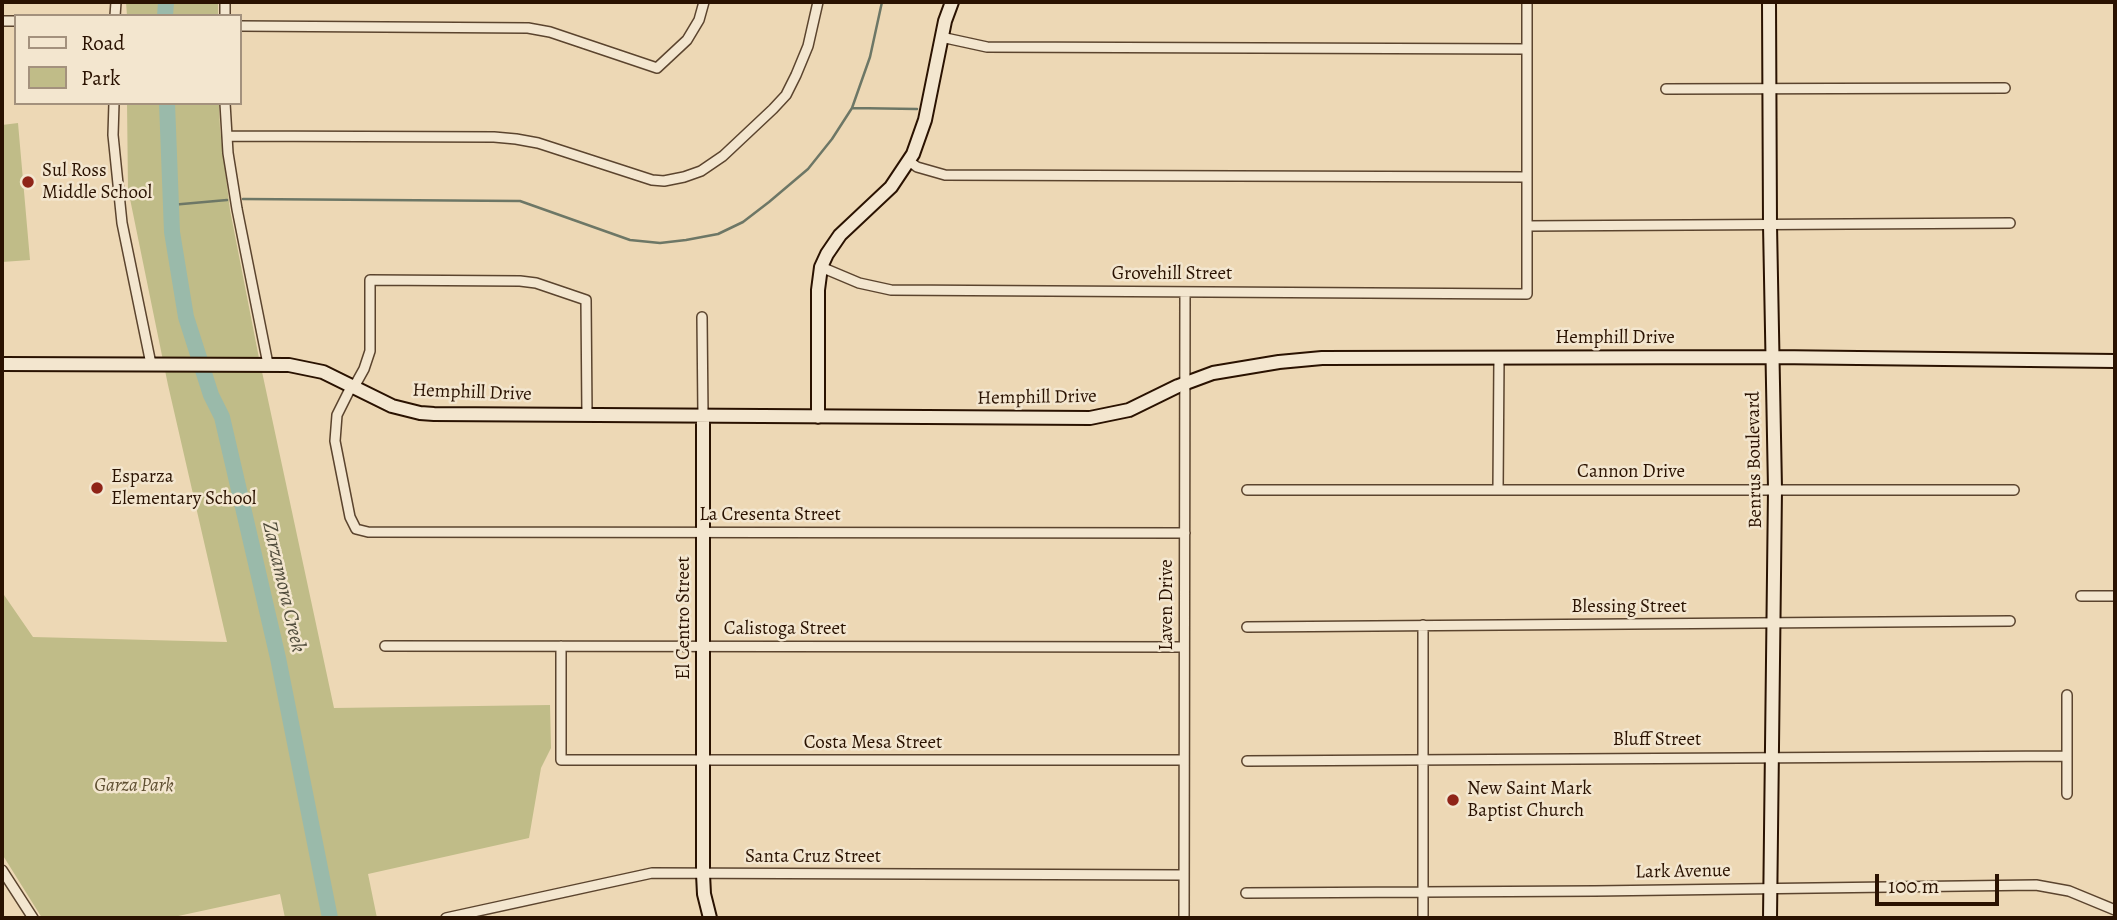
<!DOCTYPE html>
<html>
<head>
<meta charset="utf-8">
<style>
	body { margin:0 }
	#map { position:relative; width:2117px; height:920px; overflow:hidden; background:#edd8b5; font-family:Alegreya,serif }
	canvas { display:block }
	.frame { position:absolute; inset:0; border:4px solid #2a1201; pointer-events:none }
	.legend { position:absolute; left:14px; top:14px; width:228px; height:91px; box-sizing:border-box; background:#f3e6cf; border:2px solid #a3917d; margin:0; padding:9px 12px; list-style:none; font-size:21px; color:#2a1201 }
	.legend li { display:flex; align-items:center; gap:14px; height:35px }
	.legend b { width:35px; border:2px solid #a3917d }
	.scale { position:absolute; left:1875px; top:874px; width:124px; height:32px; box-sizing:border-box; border:4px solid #2a1201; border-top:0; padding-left:9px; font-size:21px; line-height:24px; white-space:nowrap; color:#2a1201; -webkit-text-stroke:5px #f3e6cf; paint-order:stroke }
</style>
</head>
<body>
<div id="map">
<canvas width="2117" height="920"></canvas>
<div class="frame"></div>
<ul class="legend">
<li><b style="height:9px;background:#f3e6cf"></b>Road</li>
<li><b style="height:19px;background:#c0bc88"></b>Park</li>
</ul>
<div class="scale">100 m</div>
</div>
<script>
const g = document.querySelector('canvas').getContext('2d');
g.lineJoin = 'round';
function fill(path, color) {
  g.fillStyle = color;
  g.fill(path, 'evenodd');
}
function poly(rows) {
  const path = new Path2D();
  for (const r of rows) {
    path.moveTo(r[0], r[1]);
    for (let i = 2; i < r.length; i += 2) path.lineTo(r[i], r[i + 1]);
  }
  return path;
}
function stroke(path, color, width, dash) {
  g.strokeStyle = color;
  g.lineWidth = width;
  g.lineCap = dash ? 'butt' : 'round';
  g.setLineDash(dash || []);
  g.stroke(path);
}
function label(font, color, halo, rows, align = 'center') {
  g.font = font + ' Alegreya,serif';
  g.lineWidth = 5;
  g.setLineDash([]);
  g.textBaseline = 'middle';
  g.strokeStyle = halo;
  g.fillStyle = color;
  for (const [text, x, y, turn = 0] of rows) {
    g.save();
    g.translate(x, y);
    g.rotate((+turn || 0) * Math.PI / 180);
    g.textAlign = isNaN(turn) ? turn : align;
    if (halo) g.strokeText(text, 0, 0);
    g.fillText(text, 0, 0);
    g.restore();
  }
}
fill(poly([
	[126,2,218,2,218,16,127,16],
	[127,103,219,103,220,129,230,210,258,353,334,708,550,705,551,748,541,768,529,838,368,874,377,918,285,918,280,894,169,918,42,918,2,854,2,592,33,637,227,642,168,385,128,189],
	[18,123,30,260,2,262,2,125]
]), '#c0bc88');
stroke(poly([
	[852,108,870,57,882,2],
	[243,199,520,201,630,240,660,243,686,240,718,234,743,222,769,202,808,169,832,139,852,108,917,109],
	[171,205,227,200]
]), '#6d7766', 2.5);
stroke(poly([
	[165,16,166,2],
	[167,103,172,232,186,317,211,395,222,417,278,658,330,918]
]), '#9abaaa', 16);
const street = poly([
	[115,16,116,2],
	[225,16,225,2],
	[2,21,16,21],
	[240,26,528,28,550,32,657,68,687,40,699,20,704,2],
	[941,37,987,47,1527,49],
	[1666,89,2005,88],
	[114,103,113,135,122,223,151,364],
	[225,103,228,153,237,209,268,364],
	[227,136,494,137,516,139,538,143,652,180,664,181,684,177,701,171,723,156,773,109,786,95,796,75,808,46,818,2],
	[909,161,917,167,945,175,1527,177],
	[1527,226,2010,223],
	[821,267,859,283,891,290,1527,294,1527,2],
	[702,317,703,415],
	[352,385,337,415,335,441,350,517,356,529,368,532,1185,533],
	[354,387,364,369,370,351,370,280,520,281,536,283,586,300,587,415],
	[1247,490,2014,490],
	[1498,490,1499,358],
	[2081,596,2115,596],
	[1423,625,1423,918],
	[1247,627,2010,621],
	[385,646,1184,647],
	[561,646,561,760,1184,760],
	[1247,761,2067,756],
	[2067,794,2067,695],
	[2,870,33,918],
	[1246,893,1595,891,2036,885,2069,891,2115,910],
	[446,918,652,873,1184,875],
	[1184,918,1185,292]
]);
const secondary = poly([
	[1769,2,1770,225,1775,489,1770,918],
	[2,364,289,365,323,372,392,406,420,413,434,414,1090,418,1129,410,1178,386,1213,373,1279,362,1322,358,1773,357,2115,361],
	[703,415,703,874,704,894,710,918],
	[818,417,818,290,821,267,827,254,840,235,891,187,913,154,925,120,945,21,952,2]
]);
stroke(street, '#5b442e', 12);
stroke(secondary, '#2a1201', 16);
stroke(street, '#f3e6cf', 9);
stroke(secondary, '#f3e6cf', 12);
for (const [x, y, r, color] of [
	[28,182,7,"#8f2418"],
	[97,488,7,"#8f2418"],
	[1453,800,7,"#8f2418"]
]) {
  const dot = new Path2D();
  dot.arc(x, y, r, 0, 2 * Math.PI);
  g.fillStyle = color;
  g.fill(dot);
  stroke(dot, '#f3e6cf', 2.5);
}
label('19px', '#2a1201', '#f3e6cf', [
	["Sul Ross",42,171],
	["Middle School",42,193],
	["Esparza",111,477],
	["Elementary School",111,499],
	["New Saint Mark",1467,789],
	["Baptist Church",1467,811]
], 'left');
label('19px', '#2a1201', '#f3e6cf', [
	["Grovehill Street",1172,274],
	["Hemphill Drive",1615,338],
	["Hemphill Drive",472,393,2],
	["Hemphill Drive",1037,398,-1],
	["Benrus Boulevard",1755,460,-91],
	["Cannon Drive",1631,472],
	["La Cresenta Street",770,515],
	["Laven Drive",1167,605,-90],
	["Blessing Street",1629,607],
	["El Centro Street",684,618,-90],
	["Calistoga Street",785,629],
	["Bluff Street",1657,740],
	["Costa Mesa Street",873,743],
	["Santa Cruz Street",813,857],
	["Lark Avenue",1683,872,-1]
]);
label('italic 19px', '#5e4e30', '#f3e6cf', [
	["Garza Park",134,786]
]);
label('italic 21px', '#514d3c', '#f3e6cf', [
	["Zarzamora Creek",283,587,77]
]);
</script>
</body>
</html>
